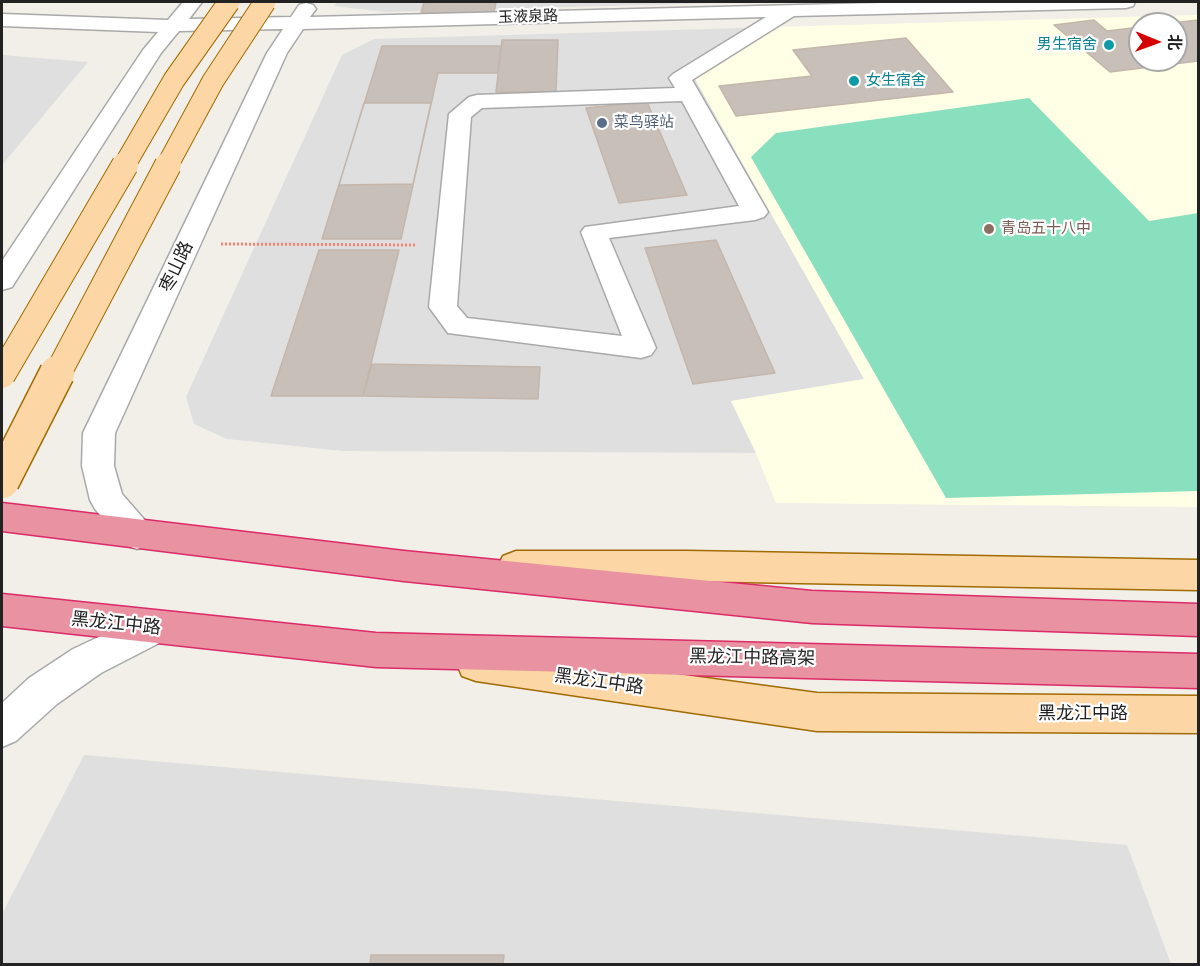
<!DOCTYPE html>
<html>
<head>
<meta charset="utf-8">
<style>
	body { margin:0 }
	#map { position:relative; width:1200px; height:966px; overflow:hidden; background:#f2efe9; font-family:"Fira Sans Condensed","Noto Sans SC",sans-serif }
	canvas { display:block }
	.frame { position:absolute; inset:0; border:3px solid #222; pointer-events:none }
	.north { position:absolute; left:1128px; top:12px; width:60px; height:60px; box-sizing:border-box; background:#fff; border:2px solid #a7a7a7; border-radius:50%; rotate:91deg; font-size:16px; font-weight:700; line-height:24px; text-align:center; color:#222 }
	.north::after { content:''; display:block; margin:auto; width:21px; height:27px; background:#d40000; clip-path:polygon(50% 0,100% 100%,50% 72%,0 100%) }
</style>
</head>
<body>
<div id="map">
<canvas width="1200" height="966"></canvas>
<div class="frame"></div>
<div class="north">北</div>
</div>
<script>
const g = document.querySelector('canvas').getContext('2d');
g.lineJoin = 'round';
function fill(path, color) {
  g.fillStyle = color;
  g.fill(path, 'evenodd');
}
function poly(rows) {
  const path = new Path2D();
  for (const r of rows) {
    path.moveTo(r[0], r[1]);
    for (let i = 2; i < r.length; i += 2) path.lineTo(r[i], r[i + 1]);
  }
  return path;
}
function stroke(path, color, width, dash) {
  g.strokeStyle = color;
  g.lineWidth = width;
  g.lineCap = dash ? 'butt' : 'round';
  g.setLineDash(dash || []);
  g.stroke(path);
}
function label(font, color, halo, rows, align = 'center') {
  g.font = font + ' "Fira Sans Condensed","Noto Sans SC",sans-serif';
  g.lineWidth = 4.5;
  g.setLineDash([]);
  g.textBaseline = 'middle';
  g.strokeStyle = halo;
  g.fillStyle = color;
  for (const [text, x, y, turn = 0] of rows) {
    g.save();
    g.translate(x, y);
    g.rotate((+turn || 0) * Math.PI / 180);
    g.textAlign = isNaN(turn) ? turn : align;
    if (halo) g.strokeText(text, 0, 0);
    g.fillText(text, 0, 0);
    g.restore();
  }
}
fill(poly([
	[337,2,754,2,385,12,334,6],
	[775,27,695,79,865,379,731,401,756,453,343,451,227,439,194,424,186,397,342,55,374,39],
	[2,55,88,62,2,165],
	[84,755,1127,845,1171,964,2,964,2,914]
]), '#e0dfdf');
fill(poly([
	[1198,15,1198,507,776,503,756,453,731,401,864,379,695,79,775,27],
	[1140,24,1176,24,1176,60,1140,60]
]), '#ffffe5');
fill(poly([
	[1029,98,1149,221,1198,213,1198,491,946,498,751,157,776,133]
]), '#88e0be');
const building = poly([
	[424,2,496,2,494,13,421,13,424,2],
	[1094,20,1107,31,1140,27,1140,60,1176,60,1176,24,1165,24,1198,20,1198,61,1110,72,1054,25,1094,20],
	[906,38,953,92,736,116,719,86,812,76,793,50,906,38],
	[502,40,558,40,556,92,496,92,502,40],
	[382,46,501,46,498,73,438,73,401,239,322,239,382,46],
	[647,102,687,195,619,203,586,108,647,102],
	[364,103,431,103,413,184,339,185,364,103],
	[716,240,775,373,693,384,645,248,716,240],
	[319,250,399,250,363,396,271,396,319,250],
	[372,364,540,367,538,399,363,396,372,364],
	[371,955,504,955,503,964,370,964,371,955]
]);
fill(building, '#c7bfb8');
stroke(building, '#c4b6ab', 1.5);
const minor = poly([
	[183,2,202,2,189,19,291,17,299,5,306,3,313,5,316,9,310,17,921,2,1135,2,1133,6,1126,8,794,16,692,80,768,212,764,217,755,220,609,238,656,348,651,355,641,358,448,333,429,307,449,114,469,97,477,95,675,88,669,78,673,74,766,17,303,29,287,53,115,433,114,466,122,494,149,525,154,535,149,545,137,549,125,545,95,509,90,500,82,466,83,433,267,53,283,29,179,31,161,53,12,287,2,290,2,261,143,50,158,32,2,26,2,14,168,20,183,2],
	[682,101,739,206,585,227,581,232,622,336,467,318,457,306,471,117,482,108,682,101],
	[152,612,165,616,171,628,165,640,101,673,57,704,16,741,2,747,2,703,29,678,73,649,152,612]
]);
const major = poly([
	[516,551,687,551,1198,560,1198,590,687,581,516,581,503,576,498,566,503,556,516,551],
	[476,647,817,693,1198,696,1198,733,817,731,476,681,462,676,457,664,462,652,476,647]
]);
const highway = poly([
	[2,503,404,551,812,591,1198,604,1198,636,812,623,404,581,2,531,2,503],
	[2,594,376,633,1198,654,1198,688,376,667,2,626,2,594]
]);
stroke(minor, '#a9a9a9', 3);
stroke(major, '#a06b00', 3);
stroke(highway, '#dc2a67', 3);
stroke(poly([
	[221,244,417,245]
]), '#fa8072', 3, [2, 2]);
fill(minor, '#fff');
fill(major, '#fcd6a4');
fill(highway, '#e892a2');
const majorBridgeFar2 = poly([
	[124,166,174,80,229,2],
	[167,166,213,81,265,2]
]);
const majorBridgeFar1 = poly([
	[2,375,125,165],
	[57,375,168,165]
]);
const majorBridge = poly([
	[2,481,57,373]
]);
stroke(majorBridgeFar2, '#a06b00', 23, []);
stroke(majorBridgeFar1, '#a06b00', 28, []);
stroke(majorBridge, '#a06b00', 37, []);
stroke(majorBridgeFar2, '#fcd6a4', 21);
stroke(majorBridgeFar1, '#fcd6a4', 26);
stroke(majorBridge, '#fcd6a4', 34);
for (const [x, y, r, color] of [
	[1109,45,6,"#0f9aa8"],
	[854,81,6,"#0f9aa8"],
	[602,123,6,"#5c6f8a"],
	[989,229,6,"#8d6e63"]
]) {
  const dot = new Path2D();
  dot.arc(x, y, r, 0, 2 * Math.PI);
  g.fillStyle = color;
  g.fill(dot);
  stroke(dot, '#fff', 2);
}
label('15px', '#222', '#fff', [
	["玉液泉路",528,17,-2]
]);
label('15px', '#0d838f', '#fff', [
	["男生宿舍",1097,45],
	["女生宿舍",866,81,"left"]
], 'right');
label('15px', '#4e5e75', '#fff', [
	["菜鸟驿站",614,123]
], 'left');
label('15px', '#785e54', '#fff', [
	["青岛五十八中",1001,229]
], 'left');
label('18px', '#222', '#fff', [
	["枣山路",177,267,-65],
	["黑龙江中路",116,624,6],
	["黑龙江中路高架",752,658,1],
	["黑龙江中路",599,682,8],
	["黑龙江中路",1083,714]
]);
</script>
</body>
</html>
